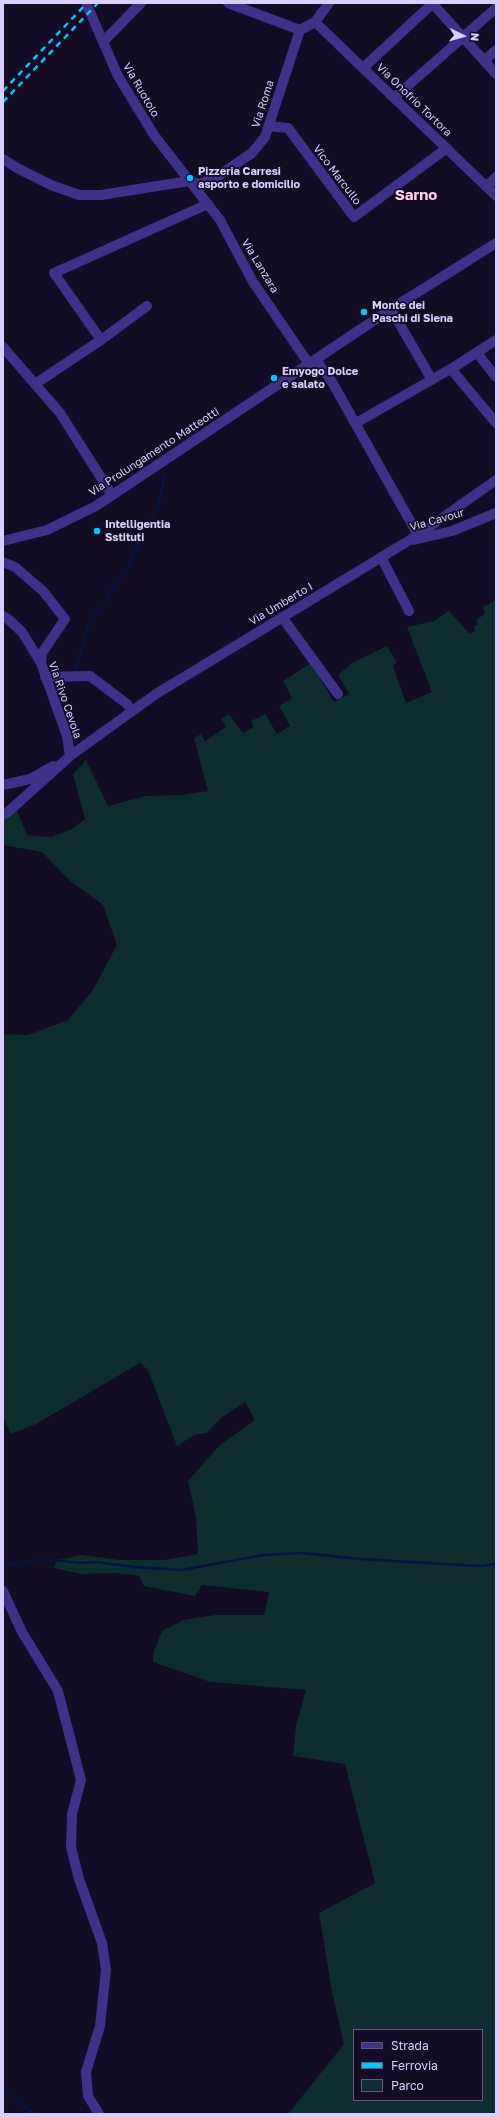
<!DOCTYPE html>
<html>
<head>
<meta charset="utf-8">
<style>
	body { margin:0 }
	#map { position:relative; width:499px; height:2117px; overflow:hidden; background:#120c24; font-family:"Golos Text",sans-serif }
	canvas { display:block }
	.frame { position:absolute; inset:0; border:4px solid #d9cfff; pointer-events:none }
	.legend { position:absolute; left:353px; top:2029px; width:130px; height:72px; box-sizing:border-box; background:#120c24; border:1px solid #625a7c; margin:0; padding:5px 7px; list-style:none; font-size:12px; color:#d9cfff }
	.legend li { display:flex; align-items:center; gap:8px; height:20px }
	.legend b { width:20px; border:1px solid #625a7c }
	.north { position:absolute; left:443px; top:16px; width:40px; height:40px; -webkit-text-stroke:3px #120c24; paint-order:stroke; rotate:95deg; font-size:11px; font-weight:700; line-height:16px; text-align:center; color:#d9cfff }
	.north::after { content:''; display:block; margin:auto; width:14px; height:18px; background:#d9cfff; clip-path:polygon(50% 0,100% 100%,50% 72%,0 100%) }
</style>
</head>
<body>
<div id="map">
<canvas width="499" height="2117"></canvas>
<div class="frame"></div>
<ul class="legend">
<li><b style="height:5px;background:#3d3288"></b>Strada</li>
<li><b style="height:5px;background:#00c8fa"></b>Ferrovia</li>
<li><b style="height:11px;background:#0e2d2f"></b>Parco</li>
</ul>
<div class="north">N</div>
</div>
<script>
const g = document.querySelector('canvas').getContext('2d');
g.lineJoin = 'round';
function fill(path, color) {
  g.fillStyle = color;
  g.fill(path, 'evenodd');
}
function poly(rows) {
  const path = new Path2D();
  for (const r of rows) {
    path.moveTo(r[0], r[1]);
    for (let i = 2; i < r.length; i += 2) path.lineTo(r[i], r[i + 1]);
  }
  return path;
}
function stroke(path, color, width, dash) {
  g.strokeStyle = color;
  g.lineWidth = width;
  g.lineCap = dash ? 'butt' : 'round';
  g.setLineDash(dash || []);
  g.stroke(path);
}
function label(font, color, halo, rows, align = 'center') {
  g.font = font + ' "Golos Text",sans-serif';
  g.lineWidth = 3.5;
  g.setLineDash([]);
  g.textBaseline = 'middle';
  g.strokeStyle = halo;
  g.fillStyle = color;
  for (const [text, x, y, turn = 0] of rows) {
    g.save();
    g.translate(x, y);
    g.rotate((+turn || 0) * Math.PI / 180);
    g.textAlign = isNaN(turn) ? turn : align;
    if (halo) g.strokeText(text, 0, 0);
    g.fillText(text, 0, 0);
    g.restore();
  }
}
fill(poly([
	[496,600,496,2114,288,2114,344,2044,332,1992,319,1913,375,1883,345,1764,293,1756,296,1726,306,1690,210,1682,153,1662,153,1653,162,1631,183,1620,215,1615,264,1615,269,1592,202,1585,195,1596,144,1586,139,1576,117,1573,81,1574,54,1568,57,1560,81,1555,120,1560,164,1560,198,1554,196,1517,188,1481,220,1445,255,1420,245,1402,221,1418,207,1433,194,1435,177,1446,148,1370,140,1363,36,1424,11,1434,3,1417,3,1034,28,1035,68,1020,93,990,117,945,103,905,69,880,42,852,3,845,3,816,17,811,27,835,51,837,72,829,85,819,73,774,86,760,108,806,146,796,183,795,208,791,194,738,201,734,205,741,226,727,221,719,229,714,243,733,254,727,251,721,265,714,277,734,290,726,279,706,292,698,283,681,311,663,334,702,349,694,338,675,352,663,387,646,397,662,393,666,406,703,432,692,407,627,434,621,449,611,470,634,475,631,474,626,478,624,476,620,485,614,483,607],
	[354,2030,482,2030,482,2100,354,2100]
]), '#0e2d2f');
stroke(poly([
	[75,673,86,632,91,619,105,603,110,590,126,572,142,536,158,507,164,477],
	[59,683,67,690],
	[3,1567,33,1560,56,1560,79,1563,95,1562,134,1567,182,1570,263,1555,302,1553,360,1559,444,1564,480,1566,496,1564],
	[3,2089,34,2114]
]), '#041544', 2.5);
stroke(poly([
	[86,3,118,76,154,135,220,220,253,282,309,364],
	[228,3,300,30],
	[432,3,496,74],
	[315,22,496,196],
	[103,42,141,3],
	[484,61,496,50],
	[363,68,433,3],
	[394,98,496,8],
	[268,126,288,128,354,217,447,148],
	[3,159,17,168,51,185,79,195,101,195,189,181,201,184,221,174,252,153,265,137,300,30,315,22,329,3],
	[487,186,496,177],
	[391,309,432,380],
	[101,340,54,273,208,204],
	[3,347,60,413,112,495],
	[477,353,496,377],
	[316,360,332,382,418,535],
	[451,369,496,423],
	[35,384,101,340,147,306],
	[356,423,454,367,496,340],
	[414,540,452,531,496,513],
	[3,541,47,530,96,506,391,309,496,243],
	[381,557,409,611],
	[3,562,15,567,43,591,65,619,42,653,41,663],
	[3,616,8,619,22,632,41,663,67,736,70,756],
	[282,617,338,694],
	[45,677,90,676,127,704,132,711],
	[3,785,30,779,53,766],
	[3,814,8,812,70,756,156,694,418,535,496,480],
	[3,1591,22,1632,58,1691,81,1780,72,1814,71,1847,79,1879,102,1943,106,1970,100,2026,86,2072,88,2096,99,2114]
]), '#3d3288', 10);
stroke(poly([
	[3,91,87,3],
	[3,102,98,3]
]), '#00c8fa', 2.5, [6, 5]);
for (const [x, y, r, color] of [
	[190,178,4,"#00c8fa"],
	[364,312,4,"#00c8fa"],
	[274,378,4,"#00c8fa"],
	[97,531,4,"#00c8fa"]
]) {
  const dot = new Path2D();
  dot.arc(x, y, r, 0, 2 * Math.PI);
  g.fillStyle = color;
  g.fill(dot);
  stroke(dot, '#120c24', 1.5);
}
label('11px', '#d9cfff', '#120c24', [
	["Via Ruotolo",141,90,60],
	["Via Onofrio Tortora",414,100,44],
	["Via Roma",263,104,-72],
	["Vico Marcullo",337,175,53],
	["Via Lanzara",260,266,59],
	["Via Prolungamento Matteotti",154,452,-33],
	["Via Cavour",437,520,-16],
	["Via Umberto I",281,604,-31],
	["Via Rivo Cevola",65,700,71]
]);
label('bold 11px', '#d9cfff', '#120c24', [
	["Pizzeria Carresi",198,172],
	["asporto e domicilio",198,185],
	["Monte dei",372,306],
	["Paschi di Siena",372,319],
	["Emyogo Dolce",282,372],
	["e salato",282,385],
	["Intelligentia",105,525],
	["Sstituti",105,538]
], 'left');
label('bold 15px', '#ffd1ea', '#120c24', [
	["Sarno",416,195]
]);
</script>
</body>
</html>
